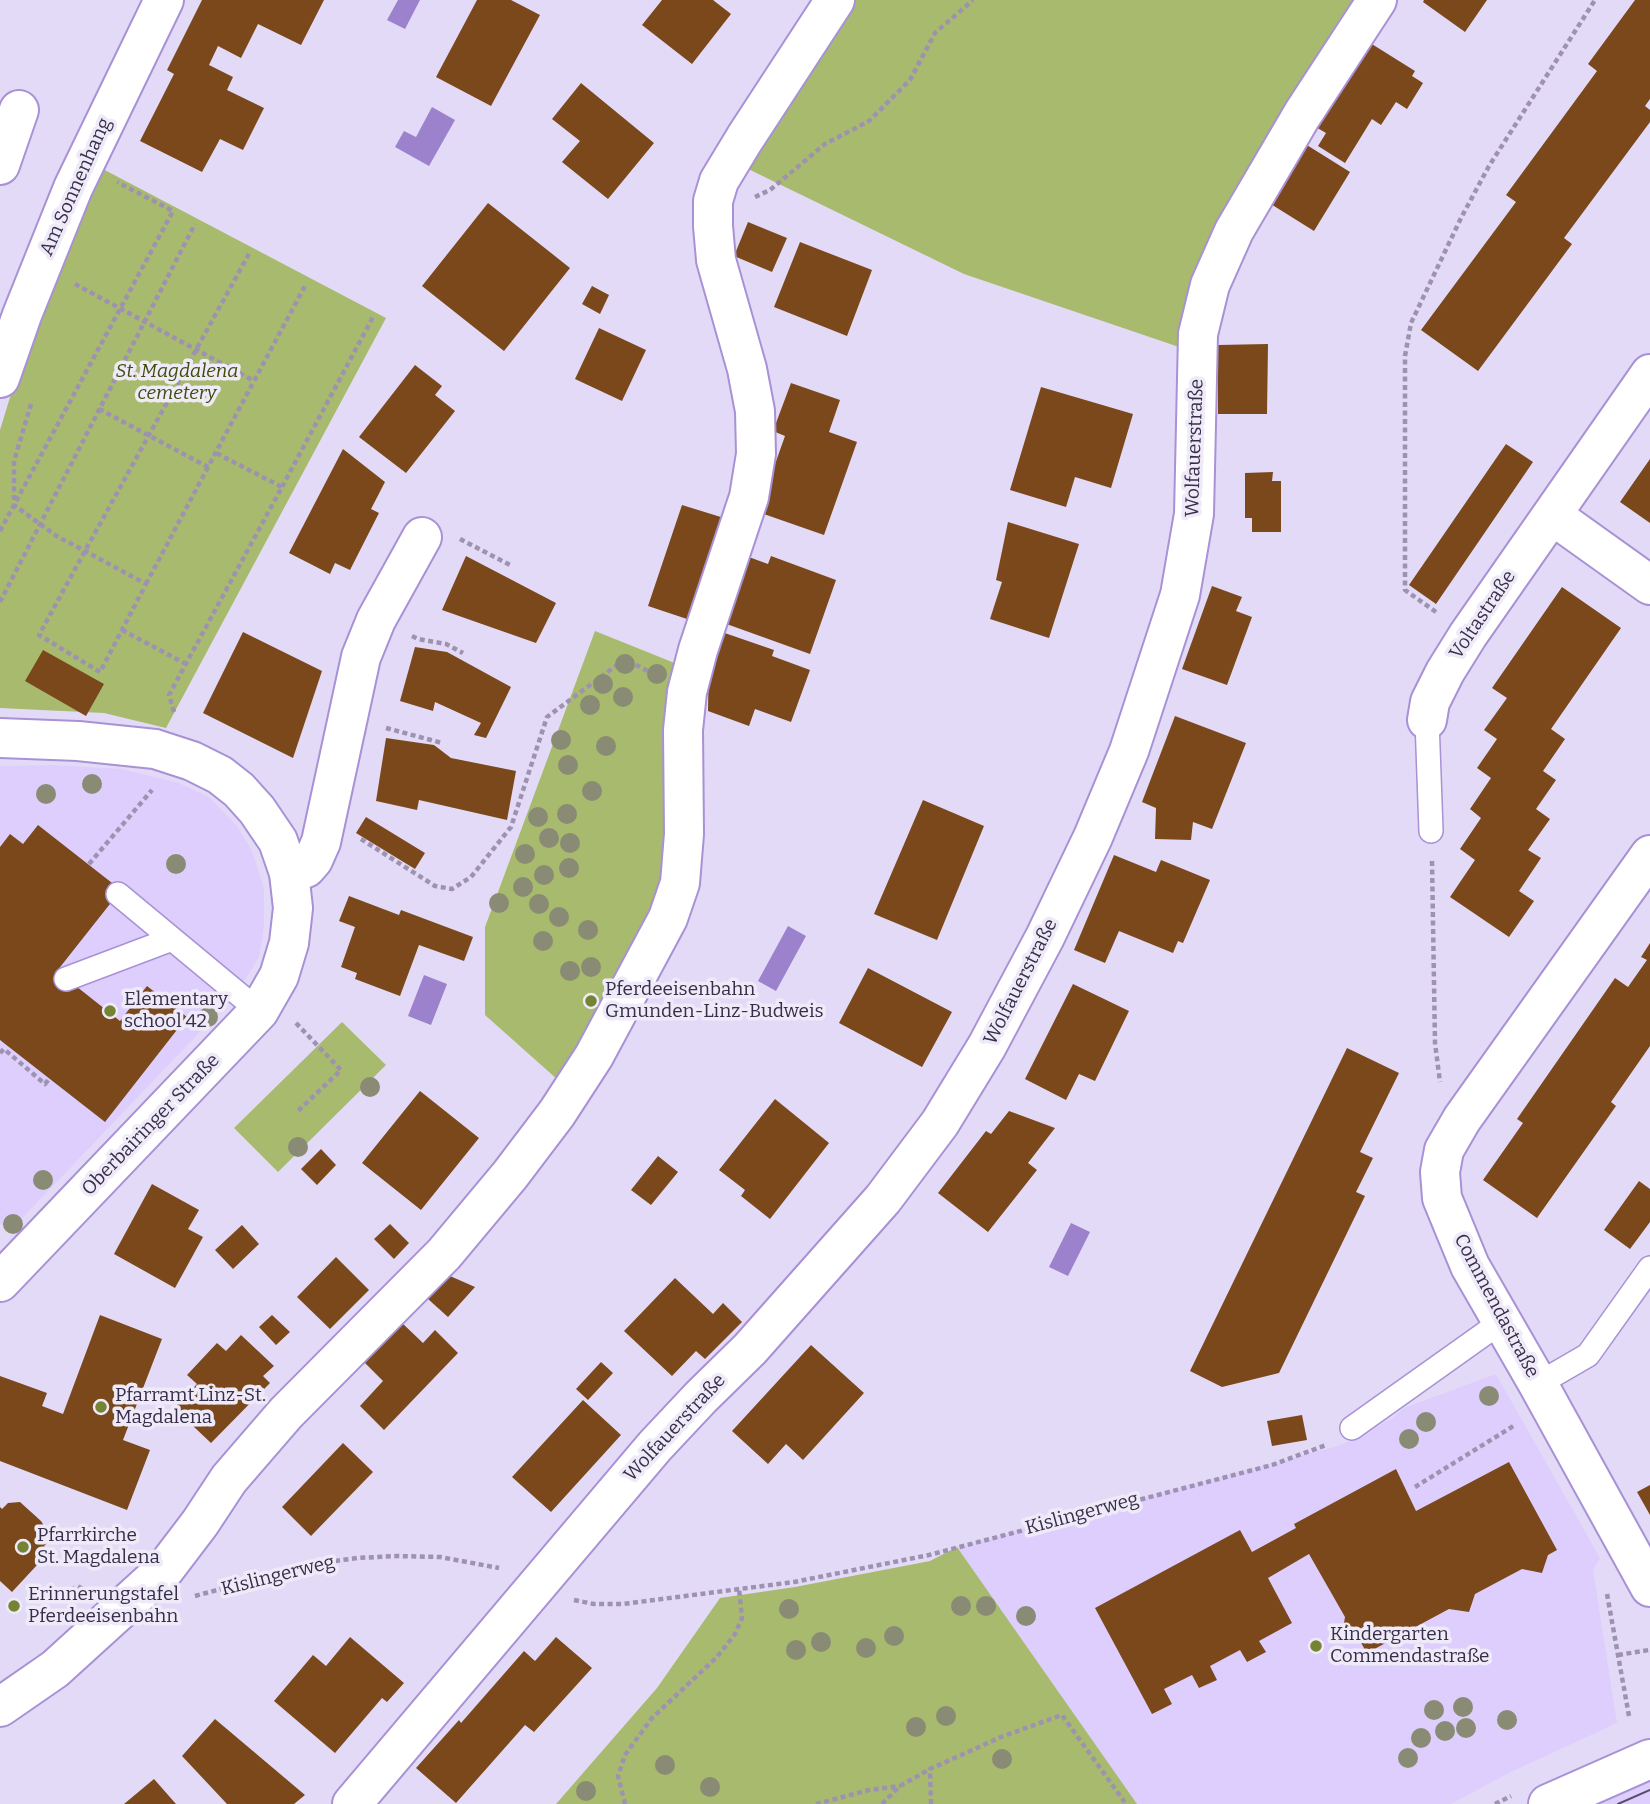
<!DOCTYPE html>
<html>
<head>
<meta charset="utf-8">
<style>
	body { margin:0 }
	canvas { display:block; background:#e3daf7 }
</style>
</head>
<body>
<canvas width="1650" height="1804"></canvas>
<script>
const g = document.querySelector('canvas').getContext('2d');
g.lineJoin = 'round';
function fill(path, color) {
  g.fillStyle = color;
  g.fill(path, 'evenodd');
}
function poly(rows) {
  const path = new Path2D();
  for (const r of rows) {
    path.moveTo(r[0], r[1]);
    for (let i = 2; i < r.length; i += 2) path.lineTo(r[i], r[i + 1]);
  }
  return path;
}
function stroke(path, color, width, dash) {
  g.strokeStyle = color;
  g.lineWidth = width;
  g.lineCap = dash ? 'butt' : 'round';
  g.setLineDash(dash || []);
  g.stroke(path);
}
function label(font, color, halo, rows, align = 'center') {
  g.font = font + ' Bitter,serif';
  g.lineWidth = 7;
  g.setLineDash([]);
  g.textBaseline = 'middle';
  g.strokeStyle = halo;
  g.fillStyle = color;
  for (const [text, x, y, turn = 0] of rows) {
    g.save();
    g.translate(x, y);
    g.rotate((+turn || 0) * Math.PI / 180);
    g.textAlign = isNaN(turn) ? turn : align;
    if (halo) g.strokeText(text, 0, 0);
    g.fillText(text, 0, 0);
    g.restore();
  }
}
fill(poly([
	[52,765,122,769,179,783,209,797,237,826,252,851,264,888,264,926,259,957,237,993,9,1232,0,1223,0,766],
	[1496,1374,1600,1558,1593,1570,1617,1723,1509,1773,1451,1804,1137,1804,957,1547,1341,1445,1391,1419,1404,1408],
	[1650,1773,1650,1804,1580,1804]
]), '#decefe');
fill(poly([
	[847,0,1363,0,1182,348,964,274,740,165],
	[99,167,386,318,166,728,104,713,0,708,0,430,30,332],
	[595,631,682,666,670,867,648,932,558,1080,485,1015,485,927],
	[342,1022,386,1065,278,1172,234,1128],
	[957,1547,1137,1804,556,1804,657,1688,720,1598,795,1587,930,1561]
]), '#a8ba6d');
fill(poly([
	[398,0,420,0,405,29,387,20],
	[432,107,455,120,429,166,395,147,404,131,416,137],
	[788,926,806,936,776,991,758,981],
	[424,975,447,984,431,1025,408,1016],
	[1071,1223,1090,1232,1068,1276,1049,1267]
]), '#9c81cc');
fill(poly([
	[202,0,324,0,301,45,258,24,241,58,218,46,209,65,233,77,227,90,264,108,243,150,220,139,202,172,140,141,174,74,167,70],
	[477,0,511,0,540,15,491,106,436,77],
	[662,0,713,0,731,14,692,64,642,25],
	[1424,0,1487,0,1465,32,1423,2],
	[1635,0,1650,0,1650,99,1645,106,1650,110,1650,122,1564,238,1572,244,1478,371,1421,330,1516,202,1506,195,1597,71,1588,64],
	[1367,41,1415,71,1412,76,1423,83,1407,109,1396,102,1381,125,1372,119,1345,163,1318,146,1326,133,1314,126],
	[581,83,654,143,608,199,562,162,580,141,552,119],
	[1302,142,1350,172,1314,231,1266,201],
	[488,203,570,268,504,351,422,286],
	[748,222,787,238,772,272,734,256],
	[800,242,872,270,847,336,774,307],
	[592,286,609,295,600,314,582,304],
	[599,328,646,350,622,401,575,379],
	[1268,344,1267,414,1218,414,1218,345],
	[415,365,442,386,435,395,455,411,406,473,359,437],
	[791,383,840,400,829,432,857,442,824,535,758,512,785,436,773,431],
	[1041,387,1133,414,1111,488,1075,477,1066,507,1010,490],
	[1506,444,1533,462,1436,604,1409,585],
	[343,449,385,482,371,509,379,513,350,570,335,563,330,574,289,553],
	[1650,459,1650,523,1620,502],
	[1273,472,1272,481,1281,481,1281,532,1252,532,1252,518,1245,518,1245,473],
	[682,505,724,518,690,620,648,606],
	[1008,522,1079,544,1049,638,990,619,1002,582,996,580],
	[466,556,556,603,536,643,442,610],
	[746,556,768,564,771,556,836,580,810,654,721,622],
	[1212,586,1242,597,1236,611,1252,617,1227,685,1182,669],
	[1562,587,1621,628,1551,729,1565,739,1543,771,1556,780,1536,809,1550,819,1528,850,1541,858,1519,891,1534,901,1509,937,1450,897,1475,860,1460,849,1481,818,1470,809,1491,778,1477,768,1497,739,1484,730,1507,698,1492,688],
	[716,630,774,650,772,656,810,670,791,722,755,709,749,726,708,711,709,649],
	[243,632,322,671,293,758,203,713],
	[415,647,447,652,511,687,486,738,474,735,481,723,435,702,433,711,400,701],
	[43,650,104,684,86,716,25,681],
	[1175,716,1246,743,1212,829,1193,822,1191,840,1155,839,1156,808,1142,802],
	[386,738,434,745,451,758,516,771,507,820,419,800,417,810,376,801],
	[923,800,984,826,937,940,874,914],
	[366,817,425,853,415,869,356,833],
	[38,825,121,890,57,971,120,1021,147,986,187,1017,105,1122,0,1040,0,847,10,834,23,844],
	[1114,855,1156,872,1161,860,1210,880,1183,943,1178,941,1173,953,1119,931,1105,963,1074,950],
	[349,896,399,915,401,910,473,937,464,961,419,945,400,996,355,979,357,973,341,967,355,927,339,921],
	[1650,943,1650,1046,1611,1102,1616,1106,1537,1218,1483,1180,1523,1123,1517,1119,1615,978,1628,987,1647,960,1641,957],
	[868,968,952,1012,922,1067,839,1023],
	[1073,984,1129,1011,1095,1081,1079,1074,1066,1100,1025,1079],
	[1347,1048,1399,1073,1360,1152,1373,1158,1356,1192,1365,1196,1279,1373,1222,1387,1190,1371],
	[420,1091,479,1138,421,1210,362,1163],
	[775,1099,829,1143,770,1219,741,1196,745,1190,719,1170],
	[1009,1111,1055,1128,1028,1163,1037,1170,988,1232,938,1193,986,1131,991,1134],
	[321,1149,336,1165,317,1185,301,1169],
	[658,1156,678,1172,651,1205,631,1190],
	[1639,1181,1650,1189,1650,1222,1630,1249,1604,1230],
	[152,1184,199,1210,188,1229,203,1237,175,1288,114,1254],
	[390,1224,409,1243,394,1259,374,1239],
	[242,1225,259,1244,233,1269,215,1250],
	[336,1257,369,1290,330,1329,297,1297],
	[450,1276,475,1287,448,1317,428,1299],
	[675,1278,713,1314,723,1303,742,1322,705,1359,696,1351,672,1376,624,1331],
	[100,1315,162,1339,123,1440,150,1450,127,1510,0,1461,0,1376,47,1393,42,1406,63,1414],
	[272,1315,290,1332,276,1345,259,1327],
	[401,1322,423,1343,435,1330,458,1353,384,1430,360,1406,383,1381,363,1361],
	[241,1335,274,1366,263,1376,270,1383,211,1443,174,1408,197,1384,187,1375,217,1343,226,1351],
	[811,1345,864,1393,803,1460,786,1444,768,1464,732,1431],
	[601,1362,613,1373,588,1400,576,1389],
	[583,1400,621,1435,551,1512,512,1477],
	[1302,1415,1307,1440,1272,1446,1267,1421],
	[343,1443,373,1472,311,1536,282,1507],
	[1509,1462,1557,1550,1548,1555,1542,1573,1522,1569,1475,1594,1469,1612,1449,1609,1367,1653,1360,1641,1342,1635,1345,1617,1309,1554,1268,1578,1292,1623,1259,1641,1266,1652,1247,1662,1240,1650,1210,1666,1217,1680,1199,1688,1192,1675,1164,1689,1172,1704,1152,1714,1095,1608,1240,1530,1252,1552,1296,1528,1294,1524,1396,1469,1416,1511],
	[1650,1485,1650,1515,1637,1492],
	[20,1502,41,1521,46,1529,45,1541,47,1543,44,1546,50,1551,12,1592,0,1581,0,1507,2,1509,8,1503],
	[350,1637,404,1683,387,1702,382,1698,335,1753,274,1701,313,1655,326,1666],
	[556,1637,592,1668,534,1732,525,1725,456,1803,416,1768,459,1720,461,1723,524,1651,535,1661],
	[215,1719,305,1795,294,1804,227,1804,182,1756],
	[154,1779,176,1804,124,1804]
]), '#7a481b');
const service = poly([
	[1427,720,1431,831],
	[118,894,259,1011],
	[66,979,172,939],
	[1538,1384,1588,1355,1650,1268],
	[1352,1428,1501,1322]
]);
const minor = poly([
	[0,165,19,110],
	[0,378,22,315,73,188,164,0],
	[1552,515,1650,585],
	[1427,720,1430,702,1445,672,1468,635,1650,374],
	[1650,855,1462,1119,1444,1150,1440,1172,1442,1198,1470,1266,1538,1384,1650,1587],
	[289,873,306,868,313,860,321,842,361,657,376,620,422,537],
	[0,1707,55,1669,165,1569,200,1523,229,1479,286,1413,444,1254,510,1175,557,1113,594,1056,668,918,680,883,684,834,683,730,687,692,698,650,749,497,756,454,755,411,747,369,716,260,713,226,713,201,719,181,745,138,835,0],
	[352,1804,655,1446,701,1397,750,1349,883,1199,940,1123,987,1046,1045,937,1093,837,1129,751,1180,595,1194,514,1198,334,1210,285,1234,231,1302,115,1377,0]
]);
const tertiary = poly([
	[0,738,78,741,155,749,192,761,220,775,239,790,257,810,278,841,289,873,293,908,289,943,279,976,259,1011,0,1282],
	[1548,1804,1650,1759]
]);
stroke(service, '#a891d5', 26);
stroke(minor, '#a891d5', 42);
stroke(tertiary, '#a891d5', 42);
stroke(poly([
	[755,197,770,190,825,144,869,121,910,80,935,33,973,0],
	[75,284,254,381,306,284],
	[31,404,14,461,14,505,58,537,85,551,146,584,100,672,39,635,85,551,149,435,250,252],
	[99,409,208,467,254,381],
	[282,487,373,317],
	[0,531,173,211,117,182],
	[460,539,512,566],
	[146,584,208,467],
	[0,602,195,224],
	[1436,612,1405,590,1405,356,1411,323,1461,218,1489,166,1595,0],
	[122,630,186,664],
	[412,636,418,639,446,644,463,653],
	[174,712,169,695,282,487,216,453],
	[386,728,442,743],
	[361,839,435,886,452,889,471,877,511,827,547,717,625,659,653,674],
	[1432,861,1435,1043,1440,1082],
	[89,864,152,790],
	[296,1023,341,1070,297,1112],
	[0,1053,4,1049,45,1084,49,1079],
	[1415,1487,1515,1425],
	[1607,1594,1629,1716],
	[195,1596,313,1564,357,1558,397,1556,440,1557,499,1568],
	[57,1600,77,1586,86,1590],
	[574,1600,594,1604,623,1604,794,1582,929,1555,1272,1465,1326,1445],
	[1618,1655,1649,1650],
	[625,1804,618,1776,625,1755,652,1718,717,1657,735,1634,742,1618,739,1588],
	[816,1804,869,1790,900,1786],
	[882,1804,900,1786,930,1769],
	[931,1804,930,1769,1001,1737,1062,1715,1126,1804],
	[1495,1804,1511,1796]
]), '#9d93b0', 4.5, [5, 3.5]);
stroke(service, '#fff', 23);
stroke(minor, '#fff', 38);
stroke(tertiary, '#fff', 38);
stroke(poly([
	[1618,1804,1650,1790]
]), '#584e6a', 2);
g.fillStyle = '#898b75';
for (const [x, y] of [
	[625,664],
	[657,674],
	[603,684],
	[623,697],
	[590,705],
	[561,740],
	[606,746],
	[568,765],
	[92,784],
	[592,791],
	[46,794],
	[567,814],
	[538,817],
	[549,838],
	[570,843],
	[525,854],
	[176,864],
	[569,868],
	[544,875],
	[523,887],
	[499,903],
	[539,904],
	[559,917],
	[588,930],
	[543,941],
	[591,967],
	[570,971],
	[208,1017],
	[370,1087],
	[298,1147],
	[43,1180],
	[13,1224],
	[1489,1396],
	[1426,1422],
	[1409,1439],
	[961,1606],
	[986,1606],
	[789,1609],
	[1026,1616],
	[894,1636],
	[821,1642],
	[866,1648],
	[796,1650],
	[1463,1707],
	[1434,1710],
	[946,1716],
	[1507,1720],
	[916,1727],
	[1466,1728],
	[1445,1731],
	[1421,1738],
	[1408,1758],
	[1002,1759],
	[665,1765],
	[710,1787],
	[586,1791]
]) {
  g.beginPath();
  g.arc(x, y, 10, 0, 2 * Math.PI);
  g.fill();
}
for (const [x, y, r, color] of [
	[591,1001,7,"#748434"],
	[110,1011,7,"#748434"],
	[101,1407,7,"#748434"],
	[23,1547,7,"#748434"],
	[14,1606,7,"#748434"],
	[1316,1646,7,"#748434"]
]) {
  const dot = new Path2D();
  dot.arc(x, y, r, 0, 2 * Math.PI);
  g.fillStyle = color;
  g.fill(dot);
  stroke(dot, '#eeeaf8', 2.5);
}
label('19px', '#382e4a', '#eeeaf8', [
	["Am Sonnenhang",76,187,-66],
	["Wolfauerstraße",1195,448,-88],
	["Voltastraße",1483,615,-56],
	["Wolfauerstraße",1021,982,-63],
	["Oberbairinger Straße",151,1125,-46],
	["Commendastraße",1496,1306,62],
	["Wolfauerstraße",675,1428,-47],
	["Kislingerweg",1082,1514,-15],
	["Kislingerweg",278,1576,-14]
]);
label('italic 19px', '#404b0b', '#eeeaf8', [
	["St. Magdalena",177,372],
	["cemetery",177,394]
]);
label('19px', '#382e4a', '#eeeaf8', [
	["Pferdeeisenbahn",605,990],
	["Gmunden-Linz-Budweis",605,1012],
	["Elementary",124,1000],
	["school 42",124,1022],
	["Pfarramt Linz-St.",115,1396],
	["Magdalena",115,1418],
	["Pfarrkirche",37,1536],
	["St. Magdalena",37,1558],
	["Erinnerungstafel",28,1595],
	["Pferdeeisenbahn",28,1617],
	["Kindergarten",1330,1635],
	["Commendastraße",1330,1657]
], 'left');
</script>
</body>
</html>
